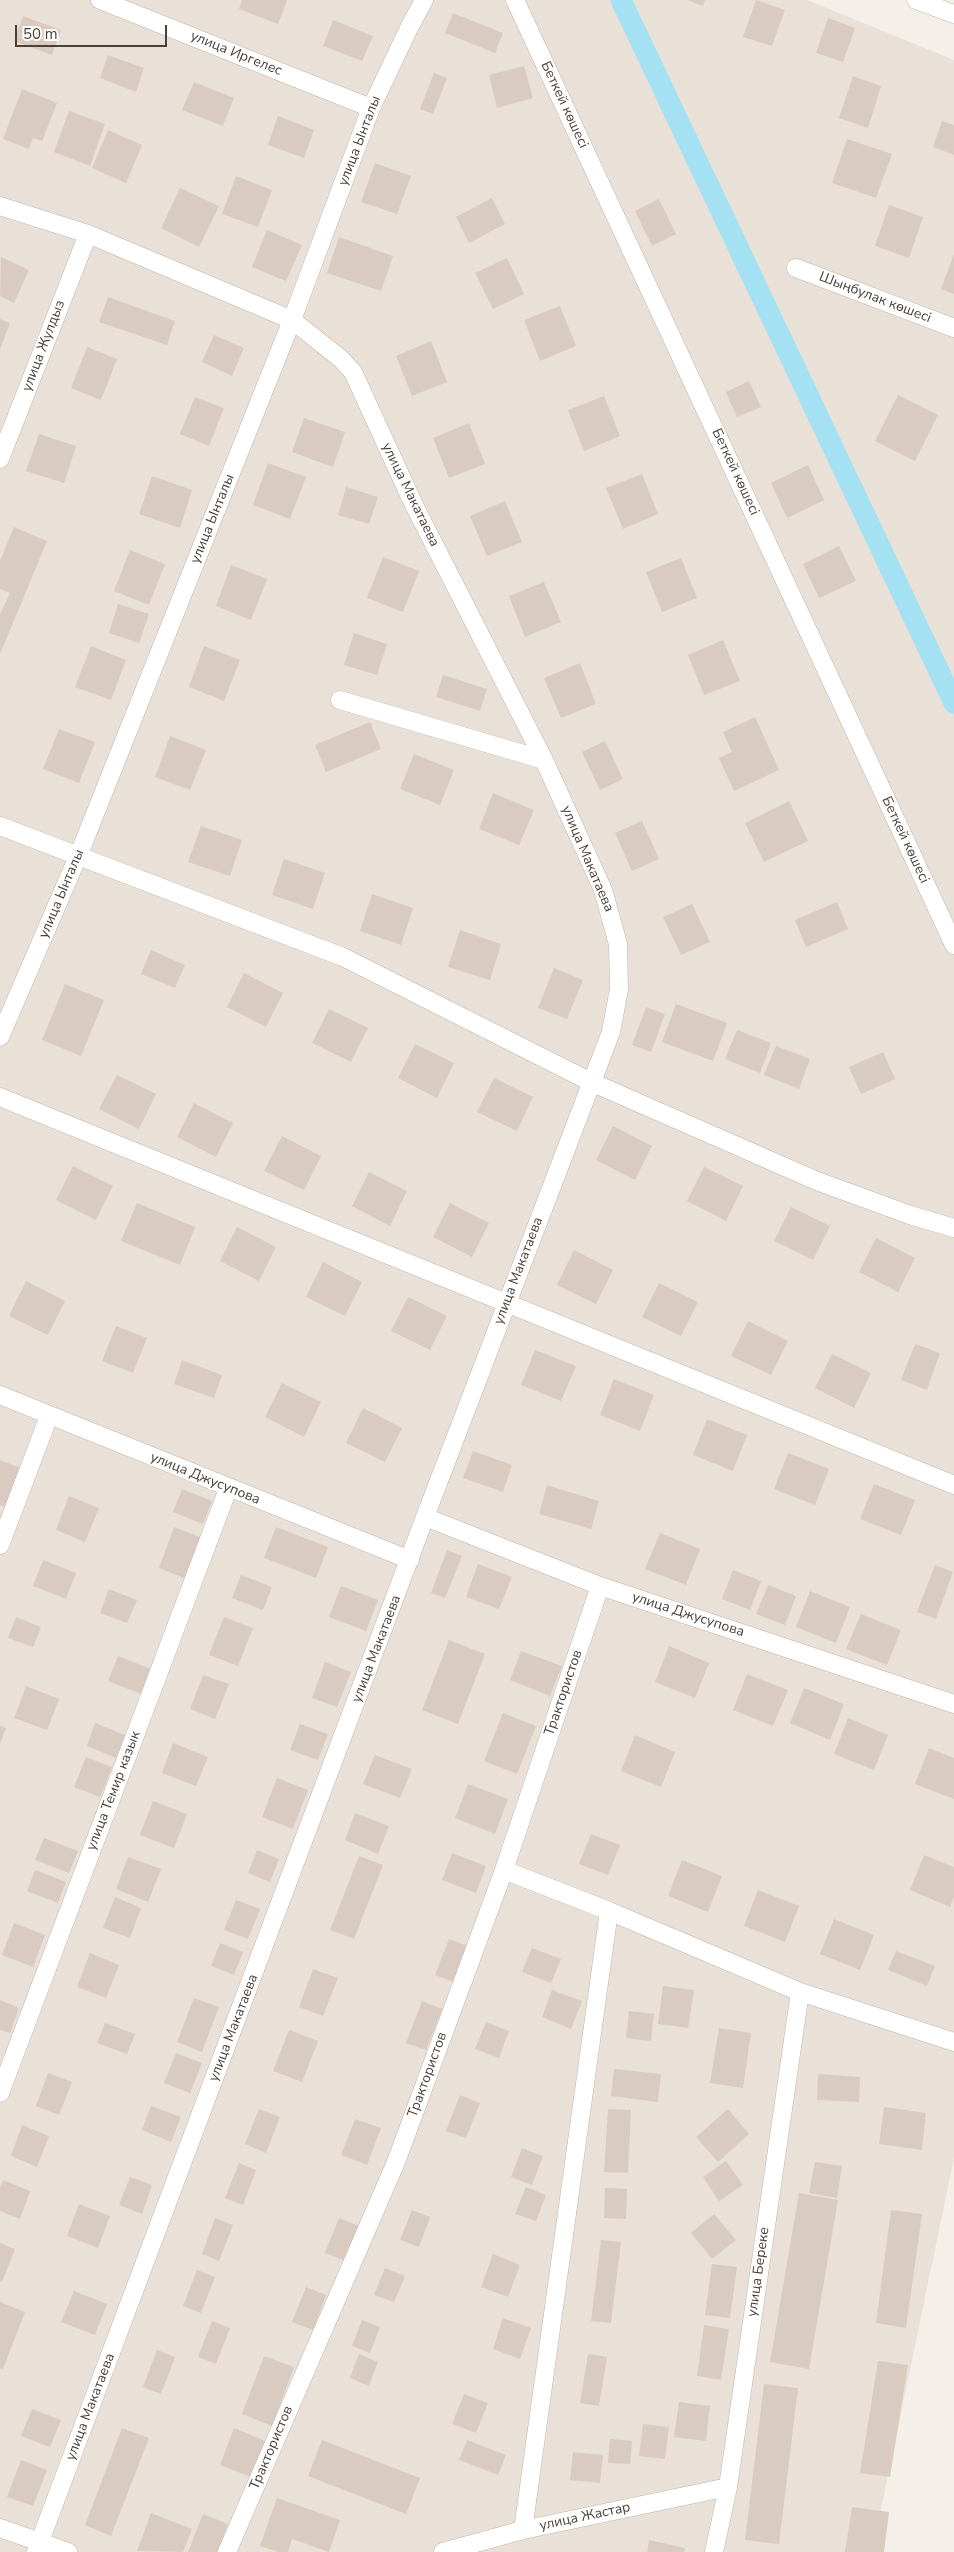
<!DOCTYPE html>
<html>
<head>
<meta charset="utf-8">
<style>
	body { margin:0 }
	#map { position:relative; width:954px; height:2552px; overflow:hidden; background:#f5efe9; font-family:"Nunito Sans",sans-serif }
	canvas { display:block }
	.scale { position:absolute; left:15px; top:25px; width:152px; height:22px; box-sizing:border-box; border:2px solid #493f37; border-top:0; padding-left:6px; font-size:15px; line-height:18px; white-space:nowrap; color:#493f37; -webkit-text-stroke:4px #fff; paint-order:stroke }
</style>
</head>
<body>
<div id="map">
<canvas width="954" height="2552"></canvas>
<div class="scale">50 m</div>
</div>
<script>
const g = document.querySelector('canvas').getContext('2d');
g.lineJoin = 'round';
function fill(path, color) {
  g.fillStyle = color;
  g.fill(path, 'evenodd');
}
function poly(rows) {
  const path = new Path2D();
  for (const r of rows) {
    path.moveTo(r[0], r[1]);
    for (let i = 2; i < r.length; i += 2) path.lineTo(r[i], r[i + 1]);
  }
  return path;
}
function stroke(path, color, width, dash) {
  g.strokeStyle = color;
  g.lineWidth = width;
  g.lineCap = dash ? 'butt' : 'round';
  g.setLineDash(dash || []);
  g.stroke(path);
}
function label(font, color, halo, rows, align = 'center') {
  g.font = font + ' "Nunito Sans",sans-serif';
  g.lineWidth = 4;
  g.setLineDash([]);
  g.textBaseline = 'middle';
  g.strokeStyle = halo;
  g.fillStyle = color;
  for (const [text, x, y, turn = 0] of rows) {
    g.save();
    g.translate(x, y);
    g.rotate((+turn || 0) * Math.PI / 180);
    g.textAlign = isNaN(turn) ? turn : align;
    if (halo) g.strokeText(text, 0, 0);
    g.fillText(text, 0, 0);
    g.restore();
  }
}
fill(poly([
	[0,0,807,0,954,60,954,2158,872,2552,0,2552]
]), '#e9e0d7');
stroke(poly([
	[621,0,954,703]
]), '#a4e1f3', 21);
fill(poly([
	[242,0,286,0,287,1,278,24,239,9],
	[687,0,705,0,703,6],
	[756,0,785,10,772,46,743,37],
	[453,13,503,33,495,53,445,33],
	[23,16,61,30,52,55,14,41],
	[828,18,855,28,843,62,816,53],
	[333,20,373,36,362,61,323,46],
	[108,55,144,68,136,92,100,78],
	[524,66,533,98,497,108,489,75],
	[434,73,447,78,433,114,420,109],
	[853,76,881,86,868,128,839,118],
	[194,82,234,98,223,126,182,110],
	[22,89,57,103,42,141,33,138,29,149,3,139],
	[69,111,105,124,90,166,54,152],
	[278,116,314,130,304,158,268,145],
	[942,121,954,125,954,155,933,147],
	[108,130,142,145,126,183,92,168],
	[847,139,892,154,876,198,832,183],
	[375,163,411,176,397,214,361,202],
	[236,176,272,190,258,227,222,214],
	[180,188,219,206,199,247,161,228],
	[492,198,505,224,469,243,456,217],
	[659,199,676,234,652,246,635,211],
	[889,205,923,217,909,258,875,246],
	[267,230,302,245,286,281,252,267],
	[339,237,393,256,381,291,327,273],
	[954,254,954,294,941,289],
	[1,257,29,270,14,303,0,296],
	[507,258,524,294,493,309,475,273],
	[108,297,175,321,167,345,99,322],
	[560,306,576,346,540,361,524,320],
	[0,319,10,323,0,349],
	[214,335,244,348,232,376,202,362],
	[431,341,447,382,412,396,396,356],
	[87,347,117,359,101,400,71,388],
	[749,381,761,407,737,417,726,392],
	[898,395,938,415,915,461,875,441],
	[604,396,620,436,584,451,568,410],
	[195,397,224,408,209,446,180,434],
	[304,418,345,432,333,467,292,452],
	[469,423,485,464,449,478,433,438],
	[39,434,76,446,64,483,26,471],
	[268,463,306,477,290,519,253,505],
	[808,465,824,500,787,518,771,483],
	[642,474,658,514,623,529,606,488],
	[152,476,192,490,180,528,139,514],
	[346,487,378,497,369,524,338,515],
	[505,501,522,542,487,556,470,516],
	[14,527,47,541,0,654,0,614,10,593,0,589,0,561],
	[839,546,856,581,819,598,803,564],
	[130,550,165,564,149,605,114,591],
	[383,557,419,571,403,612,367,598],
	[681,558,697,598,662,612,646,572],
	[231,565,267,579,251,620,216,606],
	[544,582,561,622,525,637,509,596],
	[118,604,149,614,139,643,109,633],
	[354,633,387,644,377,675,344,665],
	[723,640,740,681,704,695,688,655],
	[91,646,126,660,111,700,75,687],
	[204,646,240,660,224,701,189,687],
	[580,663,596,704,561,718,544,678],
	[443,675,487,689,480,711,436,697],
	[755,717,779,770,734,791,719,758,732,752,723,732],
	[370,722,381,749,326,772,315,745],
	[59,729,95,742,79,783,43,769],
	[170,736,206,750,190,790,155,777],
	[605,741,623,779,600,790,582,752],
	[414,754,454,770,440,805,400,789],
	[493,793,534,810,519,845,479,829],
	[789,801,808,841,764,862,745,823],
	[642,821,659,859,632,871,615,833],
	[201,826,242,840,230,876,188,862],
	[284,859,325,873,313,909,272,895],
	[372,894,413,908,401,945,360,931],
	[837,902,848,929,806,947,795,920],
	[692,904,710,942,681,955,663,917],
	[460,930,501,944,490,980,448,967],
	[151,950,185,965,175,988,141,974],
	[554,968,583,980,567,1019,538,1008],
	[244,973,283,993,266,1027,227,1007],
	[65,984,104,1000,81,1056,42,1040],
	[676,1004,727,1023,713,1061,662,1042],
	[646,1007,665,1014,651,1052,632,1045],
	[329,1009,368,1028,351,1062,312,1043],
	[737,1030,771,1043,760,1073,725,1059],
	[415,1044,454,1063,437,1098,398,1078],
	[776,1046,810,1059,799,1089,764,1075],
	[883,1052,895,1079,861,1094,849,1067],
	[117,1075,156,1094,139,1129,99,1109],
	[494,1078,533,1097,517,1131,477,1112],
	[194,1103,233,1123,216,1157,177,1137],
	[613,1126,652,1146,635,1180,596,1160],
	[282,1136,321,1156,304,1190,264,1171],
	[73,1166,113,1186,96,1220,56,1200],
	[704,1167,743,1186,726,1221,687,1201],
	[369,1172,407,1191,390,1226,352,1206],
	[137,1203,195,1227,180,1265,121,1241],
	[450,1203,489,1223,472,1257,433,1237],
	[791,1207,830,1226,813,1260,774,1241],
	[237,1227,276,1247,259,1281,220,1261],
	[876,1238,915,1258,898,1292,859,1272],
	[574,1250,613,1270,596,1304,557,1285],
	[323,1262,362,1282,345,1316,306,1297],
	[26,1281,65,1301,48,1335,9,1316],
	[659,1283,698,1302,681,1336,642,1317],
	[408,1297,447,1316,430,1350,391,1331],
	[748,1321,788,1341,771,1375,731,1356],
	[116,1326,147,1338,133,1373,102,1361],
	[915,1344,940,1353,927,1390,901,1380],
	[535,1350,576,1366,561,1401,521,1385],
	[832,1354,871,1373,854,1408,815,1388],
	[182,1360,222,1375,214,1398,174,1384],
	[614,1379,654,1395,640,1431,600,1415],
	[282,1383,321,1402,304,1437,265,1417],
	[363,1408,402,1428,385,1462,346,1443],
	[707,1419,747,1435,733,1471,693,1455],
	[473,1451,512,1465,503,1492,463,1478],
	[788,1453,829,1469,815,1505,774,1489],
	[0,1460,26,1470,11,1509,0,1505],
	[874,1484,915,1500,901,1535,860,1519],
	[547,1485,599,1501,591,1529,539,1514],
	[182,1489,212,1501,203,1524,173,1512],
	[69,1496,99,1508,85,1542,56,1530],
	[174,1527,205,1539,189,1580,159,1568],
	[276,1527,328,1547,316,1578,264,1558],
	[660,1533,700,1549,686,1585,645,1569],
	[447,1550,462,1556,445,1598,431,1593],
	[43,1560,76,1573,66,1599,33,1586],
	[478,1564,512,1577,499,1609,466,1597],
	[935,1565,953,1572,936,1619,917,1612],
	[733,1570,761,1581,750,1610,722,1599],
	[241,1575,272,1587,263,1610,232,1598],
	[768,1585,796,1596,785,1625,756,1614],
	[341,1586,378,1600,366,1631,329,1617],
	[109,1589,137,1600,127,1623,100,1613],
	[810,1591,850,1607,836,1643,796,1627],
	[861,1614,901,1630,887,1665,846,1649],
	[16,1617,41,1627,33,1647,8,1638],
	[224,1617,253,1628,238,1666,209,1655],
	[449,1640,485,1654,458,1724,422,1710],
	[669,1646,709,1663,695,1698,655,1682],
	[521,1651,562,1666,550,1696,510,1680],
	[118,1656,151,1669,141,1694,108,1681],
	[325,1662,351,1672,337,1707,312,1698],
	[747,1674,788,1690,773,1726,733,1710],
	[203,1675,229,1684,215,1719,190,1709],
	[26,1686,59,1699,47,1730,14,1718],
	[804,1688,844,1704,830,1740,790,1723],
	[503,1713,536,1726,517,1774,484,1761],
	[848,1718,888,1735,874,1770,834,1754],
	[95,1723,125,1735,116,1758,87,1746],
	[300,1724,328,1734,318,1760,290,1750],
	[0,1726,6,1728,0,1744],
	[635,1735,675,1752,661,1787,621,1771],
	[173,1743,208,1757,196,1786,162,1773],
	[929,1748,954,1758,954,1799,915,1784],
	[375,1755,412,1769,400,1798,363,1784],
	[86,1757,112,1767,100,1797,74,1787],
	[277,1778,308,1790,293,1829,262,1817],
	[468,1784,508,1799,495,1834,455,1818],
	[153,1801,187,1814,174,1848,140,1835],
	[355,1813,389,1826,378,1854,345,1840],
	[591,1834,620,1845,608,1875,579,1864],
	[44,1838,78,1851,69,1873,35,1860],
	[257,1850,279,1859,270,1882,248,1873],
	[452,1853,486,1866,476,1893,442,1880],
	[924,1855,954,1867,954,1897,950,1907,910,1890],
	[359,1856,383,1865,354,1939,330,1930],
	[128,1857,161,1869,148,1902,116,1889],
	[682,1860,722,1876,708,1912,668,1896],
	[35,1870,66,1882,58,1903,27,1891],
	[758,1890,799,1906,785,1942,744,1926],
	[115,1897,141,1908,130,1938,103,1928],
	[236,1900,260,1909,248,1939,224,1930],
	[834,1919,874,1935,860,1970,820,1954],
	[14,1923,45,1935,33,1967,2,1955],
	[449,1939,468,1946,454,1982,435,1975],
	[220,1943,243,1952,234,1975,211,1966],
	[532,1948,561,1959,551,1983,522,1972],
	[896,1951,935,1966,927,1986,888,1970],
	[90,1953,119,1965,106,1998,77,1987],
	[313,1969,338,1978,323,2016,299,2007],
	[663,1986,694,1990,688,2028,658,2024],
	[552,1990,582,2001,571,2029,542,2017],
	[194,1998,219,2007,202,2052,177,2042],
	[0,2000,19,2008,10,2033,0,2030],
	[422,2001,442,2009,426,2050,406,2043],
	[629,2011,654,2014,651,2041,626,2038],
	[486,2022,509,2031,499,2058,475,2049],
	[105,2023,135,2034,127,2054,97,2043],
	[719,2028,751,2033,743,2088,710,2083],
	[289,2030,318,2041,302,2082,273,2071],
	[176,2053,202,2063,190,2093,164,2083],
	[614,2069,661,2074,658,2102,611,2096],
	[48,2073,72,2082,59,2115,36,2106],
	[818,2074,860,2077,859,2102,817,2100],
	[460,2095,480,2103,466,2138,446,2131],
	[151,2106,181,2117,171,2142,142,2130],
	[884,2107,926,2113,922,2150,879,2144],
	[259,2109,280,2117,266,2153,245,2144],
	[608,2109,631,2110,628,2173,604,2172],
	[728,2109,749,2134,718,2162,696,2137],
	[355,2119,381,2128,367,2165,341,2155],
	[22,2125,49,2136,37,2167,11,2156],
	[522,2148,543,2156,532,2185,511,2177],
	[726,2161,743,2185,719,2201,703,2177],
	[815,2162,842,2166,837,2198,809,2193],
	[239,2163,256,2170,243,2205,225,2198],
	[130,2177,152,2185,142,2214,119,2205],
	[3,2180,30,2191,20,2219,0,2211,0,2187],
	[526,2187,546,2195,536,2221,515,2214],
	[605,2188,627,2189,626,2219,604,2218],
	[799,2193,838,2200,809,2369,770,2362],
	[79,2204,110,2216,98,2248,67,2236],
	[412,2210,430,2217,419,2247,400,2240],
	[891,2210,922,2214,906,2328,876,2323],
	[714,2214,736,2240,712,2259,691,2233],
	[215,2218,233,2225,219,2261,202,2254],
	[339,2218,359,2226,346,2261,325,2253],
	[601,2240,621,2242,611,2323,591,2321],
	[0,2243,15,2249,2,2282,0,2281],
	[493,2254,520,2265,508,2297,481,2287],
	[712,2264,737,2267,730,2318,705,2315],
	[385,2268,405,2276,394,2302,374,2295],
	[197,2270,215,2277,201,2313,183,2306],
	[306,2287,326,2295,313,2330,292,2322],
	[74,2291,107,2304,95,2335,61,2322],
	[0,2302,25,2312,3,2369,0,2368],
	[503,2318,531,2328,520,2359,493,2349],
	[362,2320,380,2327,370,2353,352,2346],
	[212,2321,230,2328,216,2364,198,2357],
	[704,2325,729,2329,721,2380,697,2376],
	[157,2350,175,2357,161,2394,143,2387],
	[359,2354,378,2362,369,2386,350,2378],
	[588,2354,607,2357,599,2406,580,2403],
	[264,2356,294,2367,272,2426,242,2414],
	[878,2361,908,2365,890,2477,860,2473],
	[764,2384,798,2388,779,2544,745,2540],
	[464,2394,488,2403,476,2433,452,2424],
	[679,2402,710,2406,706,2441,674,2437],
	[32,2409,61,2420,50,2447,21,2436],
	[643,2424,669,2427,665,2459,639,2456],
	[122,2428,149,2438,111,2536,85,2525],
	[234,2428,265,2441,251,2477,220,2465],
	[610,2439,632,2441,630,2464,608,2463],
	[322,2440,420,2478,406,2514,308,2476],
	[467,2440,506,2455,498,2475,459,2460],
	[573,2452,603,2455,600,2483,570,2480],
	[21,2460,47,2470,33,2506,7,2497],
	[277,2498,340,2520,329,2552,292,2539,288,2552,278,2552,260,2546],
	[852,2507,889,2512,884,2552,845,2552],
	[151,2513,192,2529,183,2552,137,2551],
	[203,2514,228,2524,217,2552,188,2552],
	[649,2540,685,2548,684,2552,647,2552]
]), '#dacbc1');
const minor = poly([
	[100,0,371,108],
	[515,0,954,945],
	[916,0,954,14],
	[0,206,88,234,292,320,341,359,353,372,414,505,544,760,603,890,618,944,619,989,611,1032,425,1517,36,2552],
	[796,268,954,328],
	[0,459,88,234],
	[340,700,544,760],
	[0,826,343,957,591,1082,817,1181,910,1215,954,1228],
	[0,1037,79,854,292,320,371,108,409,28,424,0],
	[0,1097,954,1485],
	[0,1395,410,1560],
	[425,1517,600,1586,954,1704],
	[0,1545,49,1416],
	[504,1870,609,1911,800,1992,954,2042],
	[0,2093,228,1489],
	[0,2528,68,2552],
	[523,2530,609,1911],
	[227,2552,396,2162,504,1870,600,1586],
	[443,2552,523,2530,728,2487],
	[714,2552,728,2487,800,1992]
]);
stroke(minor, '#c1b5ab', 19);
stroke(minor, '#fff', 18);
label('14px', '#493f37', '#fff', [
	["улица Иргелес",236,54,22],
	["Беткей көшесі",564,105,65],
	["улица Ынталы",360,141,-69],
	["Шыңбулак көшесі",875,298,21],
	["улица Жулдыз",44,346,-69],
	["Беткей көшесі",735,472,65],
	["улица Макатаева",410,495,64],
	["улица Ынталы",213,519,-68],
	["Беткей көшесі",905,840,65],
	["улица Макатаева",587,859,67],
	["улица Ынталы",62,894,-67],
	["улица Макатаева",519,1271,-69],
	["улица Джусупова",205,1479,22],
	["улица Джусупова",688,1615,18],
	["улица Макатаева",377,1649,-69],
	["Трактористов",564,1693,-71],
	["улица Темир казык",114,1791,-69],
	["улица Макатаева",234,2028,-69],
	["Трактористов",428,2075,-70],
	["улица Береке",759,2272,-82],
	["улица Макатаева",91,2407,-69],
	["Трактористов",272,2448,-67],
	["улица Жастар",585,2517,-12]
]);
</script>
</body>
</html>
